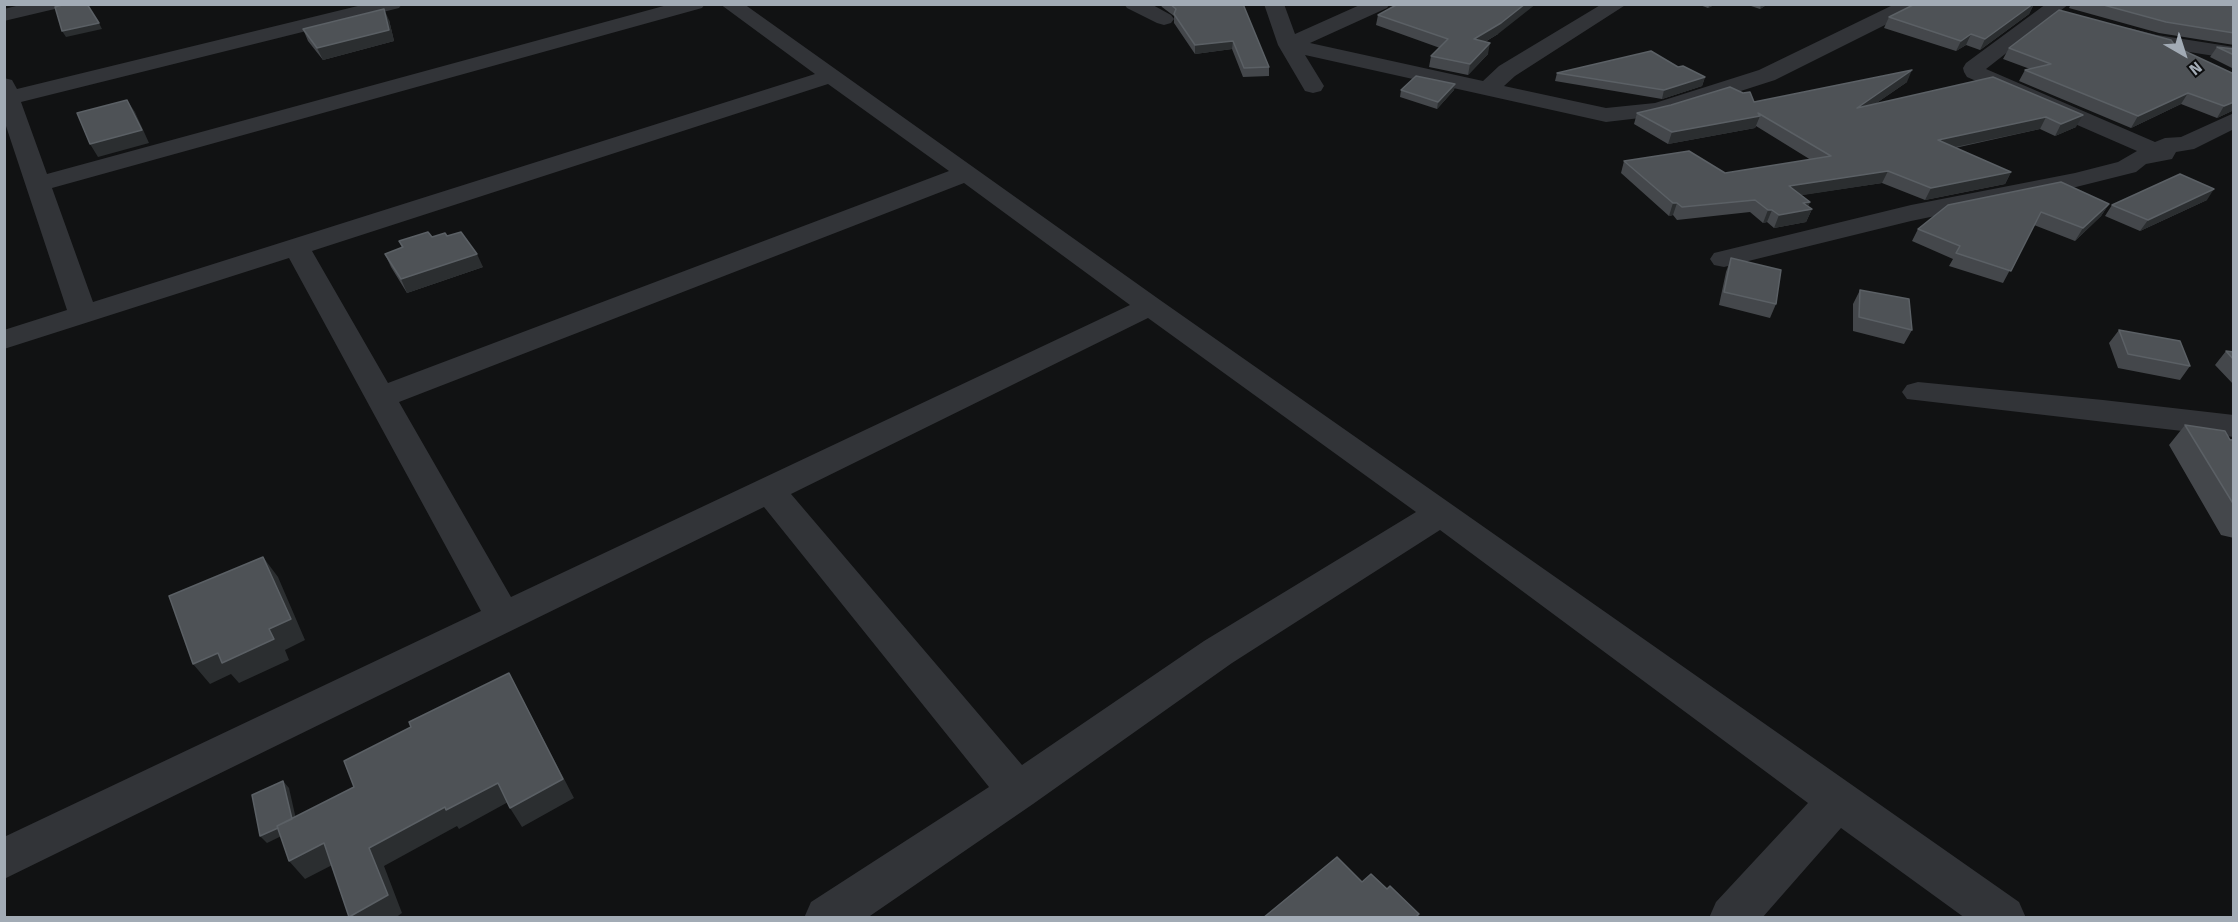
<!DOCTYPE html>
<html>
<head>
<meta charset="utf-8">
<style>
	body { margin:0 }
	#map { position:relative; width:2238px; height:922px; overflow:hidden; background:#111213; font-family:"Fira Sans",sans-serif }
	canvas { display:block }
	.frame { position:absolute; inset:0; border:6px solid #a2abb5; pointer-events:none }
	.north { position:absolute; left:2154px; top:24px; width:60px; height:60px; -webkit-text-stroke:4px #0c0d0e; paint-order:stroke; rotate:141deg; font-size:16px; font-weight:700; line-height:24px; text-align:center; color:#a2abb5 }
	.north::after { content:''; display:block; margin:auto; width:21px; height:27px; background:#a2abb5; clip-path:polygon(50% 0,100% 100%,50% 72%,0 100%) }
</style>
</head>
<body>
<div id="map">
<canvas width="2238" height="922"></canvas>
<div class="frame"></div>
<div class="north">N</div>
</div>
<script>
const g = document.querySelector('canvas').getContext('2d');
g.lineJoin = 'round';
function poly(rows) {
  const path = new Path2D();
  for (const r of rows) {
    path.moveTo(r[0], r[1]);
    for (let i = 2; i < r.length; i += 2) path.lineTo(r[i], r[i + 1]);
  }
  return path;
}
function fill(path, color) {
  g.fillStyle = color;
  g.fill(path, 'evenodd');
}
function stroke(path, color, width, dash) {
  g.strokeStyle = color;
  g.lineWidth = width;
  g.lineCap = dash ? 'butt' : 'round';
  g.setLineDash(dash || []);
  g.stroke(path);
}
fill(poly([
	[24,4,62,4,59,8,4,21,4,9,24,4],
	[366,4,402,4,399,8,21,102,47,174,671,4,705,4,702,8,52,188,93,302,815,74,720,4,744,4,1160,300,2019,902,2026,918,1965,918,1841,828,1762,918,1709,918,1716,902,1808,803,1440,530,1232,663,1033,804,867,918,804,918,811,902,989,787,764,507,4,879,4,837,481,611,289,258,4,349,4,330,67,310,4,120,4,78,12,80,17,89,366,4],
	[828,84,949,171,388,383,312,251,828,84],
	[964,183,1130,305,511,597,399,402,964,183],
	[1148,318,1416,512,1204,641,1022,765,791,494,1148,318],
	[1124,4,1151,4,1171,15,1174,19,1171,23,1164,25,1157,23,1127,8,1124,4],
	[1264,4,1284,4,1295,34,1362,4,1390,4,1387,8,1310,43,1483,81,1499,66,1602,4,1627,4,1515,76,1504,86,1606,108,1655,103,1759,70,1895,4,1922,4,1919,8,1775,80,1666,115,1606,122,1305,55,1324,86,1321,91,1313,93,1305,91,1278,45,1264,4],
	[2046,4,2069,4,1986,69,2155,142,2165,138,2181,137,2234,113,2234,129,2194,149,2176,152,2172,159,2146,164,2136,172,2076,187,1911,221,1724,267,1714,265,1710,259,1714,253,1911,205,2075,173,2118,162,2137,151,1967,77,1964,72,1963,68,1966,63,2046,4],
	[2129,28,2157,35,2234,47,2234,59,2157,47,2122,38,2119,34,2122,30,2129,28],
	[1918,382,2103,400,2234,415,2234,437,1907,399,1902,392,1907,385,1918,382]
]), '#323438');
fill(poly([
	[1160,4,1243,4,1269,67,1269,76,1243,77,1232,49,1195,54,1174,23,1174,16,1162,7],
	[1697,4,1716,4,1708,8],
	[1745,4,1768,4,1760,9],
	[1915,4,2034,4,2029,14,1980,50,1966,45,1956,51,1884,28,1889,17],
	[2071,4,2234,4,2234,45,2159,33,2069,8],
	[1378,15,1498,34,1485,42,1488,54,1468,75,1429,67,1431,56,1440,48,1376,25],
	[389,20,394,41,323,60,308,41,303,29],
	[2176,47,2234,110,2217,118,2181,104,2131,128,2019,81,2025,70,2030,69,2003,59,2009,48],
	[2217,47,2234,49,2234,69,2210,57],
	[1678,67,1705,77,1702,86,1662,99,1555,81,1557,73],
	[1993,77,2076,127,2055,136,2040,129,1955,148,2011,172,2005,184,1925,200,1882,183,1801,195,1810,202,1808,206,1812,209,1806,222,1774,228,1767,222,1763,223,1750,212,1677,220,1673,215,1669,216,1621,173,1624,161,1725,173,1811,160,1756,126,1755,128,1668,144,1634,124,1637,113,1754,102,1907,82,1875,104],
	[1455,84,1454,90,1437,109,1400,97,1401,90],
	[2207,200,2140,231,2105,216,2112,205],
	[2109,204,2101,216,2075,241,2034,225,2003,283,1949,266,1953,259,1912,241,1918,229,1948,205],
	[447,236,483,267,407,293,391,267,385,254,402,248,399,241],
	[1731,258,1776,304,1770,318,1719,305,1726,272],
	[1860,290,1912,330,1904,344,1853,331,1853,304],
	[2119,330,2190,366,2180,380,2118,368,2109,343],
	[2226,351,2234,352,2234,385,2215,365],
	[2185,425,2234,440,2234,538,2221,535,2169,445]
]), '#44474b');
fill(poly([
	[1525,4,1536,4,1498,34,1471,50,1474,39],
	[1710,4,1716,4,1708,8],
	[1761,4,1768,4,1760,9],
	[2033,4,2034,4,2029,14,1980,50,1985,39],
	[384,9,389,20,394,41,323,60,317,48],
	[99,23,102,29,66,37,62,31],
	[1971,34,1966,45,1956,51,1961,41],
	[1233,41,1232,49,1195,54,1195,45],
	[1490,43,1488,54,1468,75,1470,64],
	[1912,70,1907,82,1852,120,1857,108],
	[1705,77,1702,86,1662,99,1664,90],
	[1455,84,1454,90,1437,109,1438,102],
	[2188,93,2181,104,2131,128,2138,116],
	[127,100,135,112,149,143,98,157,90,144],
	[2234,102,2234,110,2217,118,2224,106],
	[2083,115,2076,127,2055,136,2061,124],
	[1760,116,1755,128,1668,144,1672,132],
	[2046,117,2040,129,1932,152,1938,140],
	[1888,171,1882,183,1784,198,1789,186],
	[2011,172,2005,184,1925,200,1931,188],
	[2214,189,2207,200,2140,231,2148,220],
	[1810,202,1806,211,1812,209,1806,222,1774,228,1779,215,1803,203],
	[1673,203,1677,203,1673,215,1669,216],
	[2109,204,2101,216,2075,241,2083,228],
	[1768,210,1772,210,1767,222,1763,223],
	[477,254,483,267,407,293,401,279],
	[263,557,278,577,305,640,285,650,289,660,239,683,231,674,210,684,193,664,269,629],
	[509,673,574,798,522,827,510,808],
	[283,781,289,788,298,828,267,843,260,836],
	[498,783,510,801,459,829,457,826,384,866,402,913,395,918,349,917,369,848,445,807],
	[324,843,340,861,305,879,289,861]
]), '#2b2e30');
const building = poly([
	[66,4,87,4,99,23,62,31,55,7,66,4],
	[1170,4,1243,4,1269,67,1244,68,1233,41,1195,45,1174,14,1176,9,1170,4],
	[1398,4,1525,4,1501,23,1474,39,1490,43,1470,64,1431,56,1448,39,1378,15,1398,4],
	[1915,4,2033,4,1985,39,1971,34,1961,41,1889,17,1915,4],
	[2100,4,2234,4,2234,33,2166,22,2100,4],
	[384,9,389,30,317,48,303,29,384,9],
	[2059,10,2171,40,2176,47,2234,74,2234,102,2224,106,2188,93,2138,116,2025,70,2051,64,2009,48,2059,10],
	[2217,47,2234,49,2234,55,2217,47],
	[1651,51,1678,67,1683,66,1705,77,1664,90,1557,73,1651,51],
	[1912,70,1857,108,1993,77,2083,115,2061,124,2046,117,1938,140,2011,172,1931,188,1888,171,1789,186,1810,202,1803,203,1812,209,1779,215,1772,210,1768,210,1755,200,1682,207,1677,203,1673,203,1624,161,1689,151,1725,173,1831,156,1758,113,1760,116,1672,132,1637,113,1671,105,1730,87,1743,93,1750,92,1754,102,1912,70],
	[1416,76,1455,84,1438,102,1401,90,1416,76],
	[127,100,142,130,90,144,77,113,127,100],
	[2180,174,2214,189,2148,220,2112,205,2180,174],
	[2061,182,2109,204,2083,228,2041,212,2011,271,1956,253,1960,246,1918,229,1948,205,2061,182],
	[428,232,432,237,445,233,447,236,461,232,477,254,401,279,385,254,403,247,399,241,428,232],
	[1731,258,1781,270,1776,304,1724,292,1731,258],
	[1860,290,1909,299,1912,330,1859,317,1860,290],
	[2119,330,2180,341,2190,366,2128,354,2119,330],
	[2226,351,2234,352,2234,360,2226,351],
	[2185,425,2225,431,2230,440,2234,440,2234,505,2185,425],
	[263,557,291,619,269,629,274,639,222,663,218,653,193,664,169,596,263,557],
	[509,673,563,779,510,808,498,783,446,810,445,807,369,848,388,895,349,917,324,843,289,861,277,826,354,787,344,761,411,727,409,722,509,673],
	[283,781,292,819,277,826,278,828,260,836,252,795,283,781],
	[1337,857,1362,882,1371,874,1387,889,1390,886,1419,914,1415,918,1263,918,1337,857]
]);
fill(building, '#4e5256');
stroke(building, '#5b6065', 1.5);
</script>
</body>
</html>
